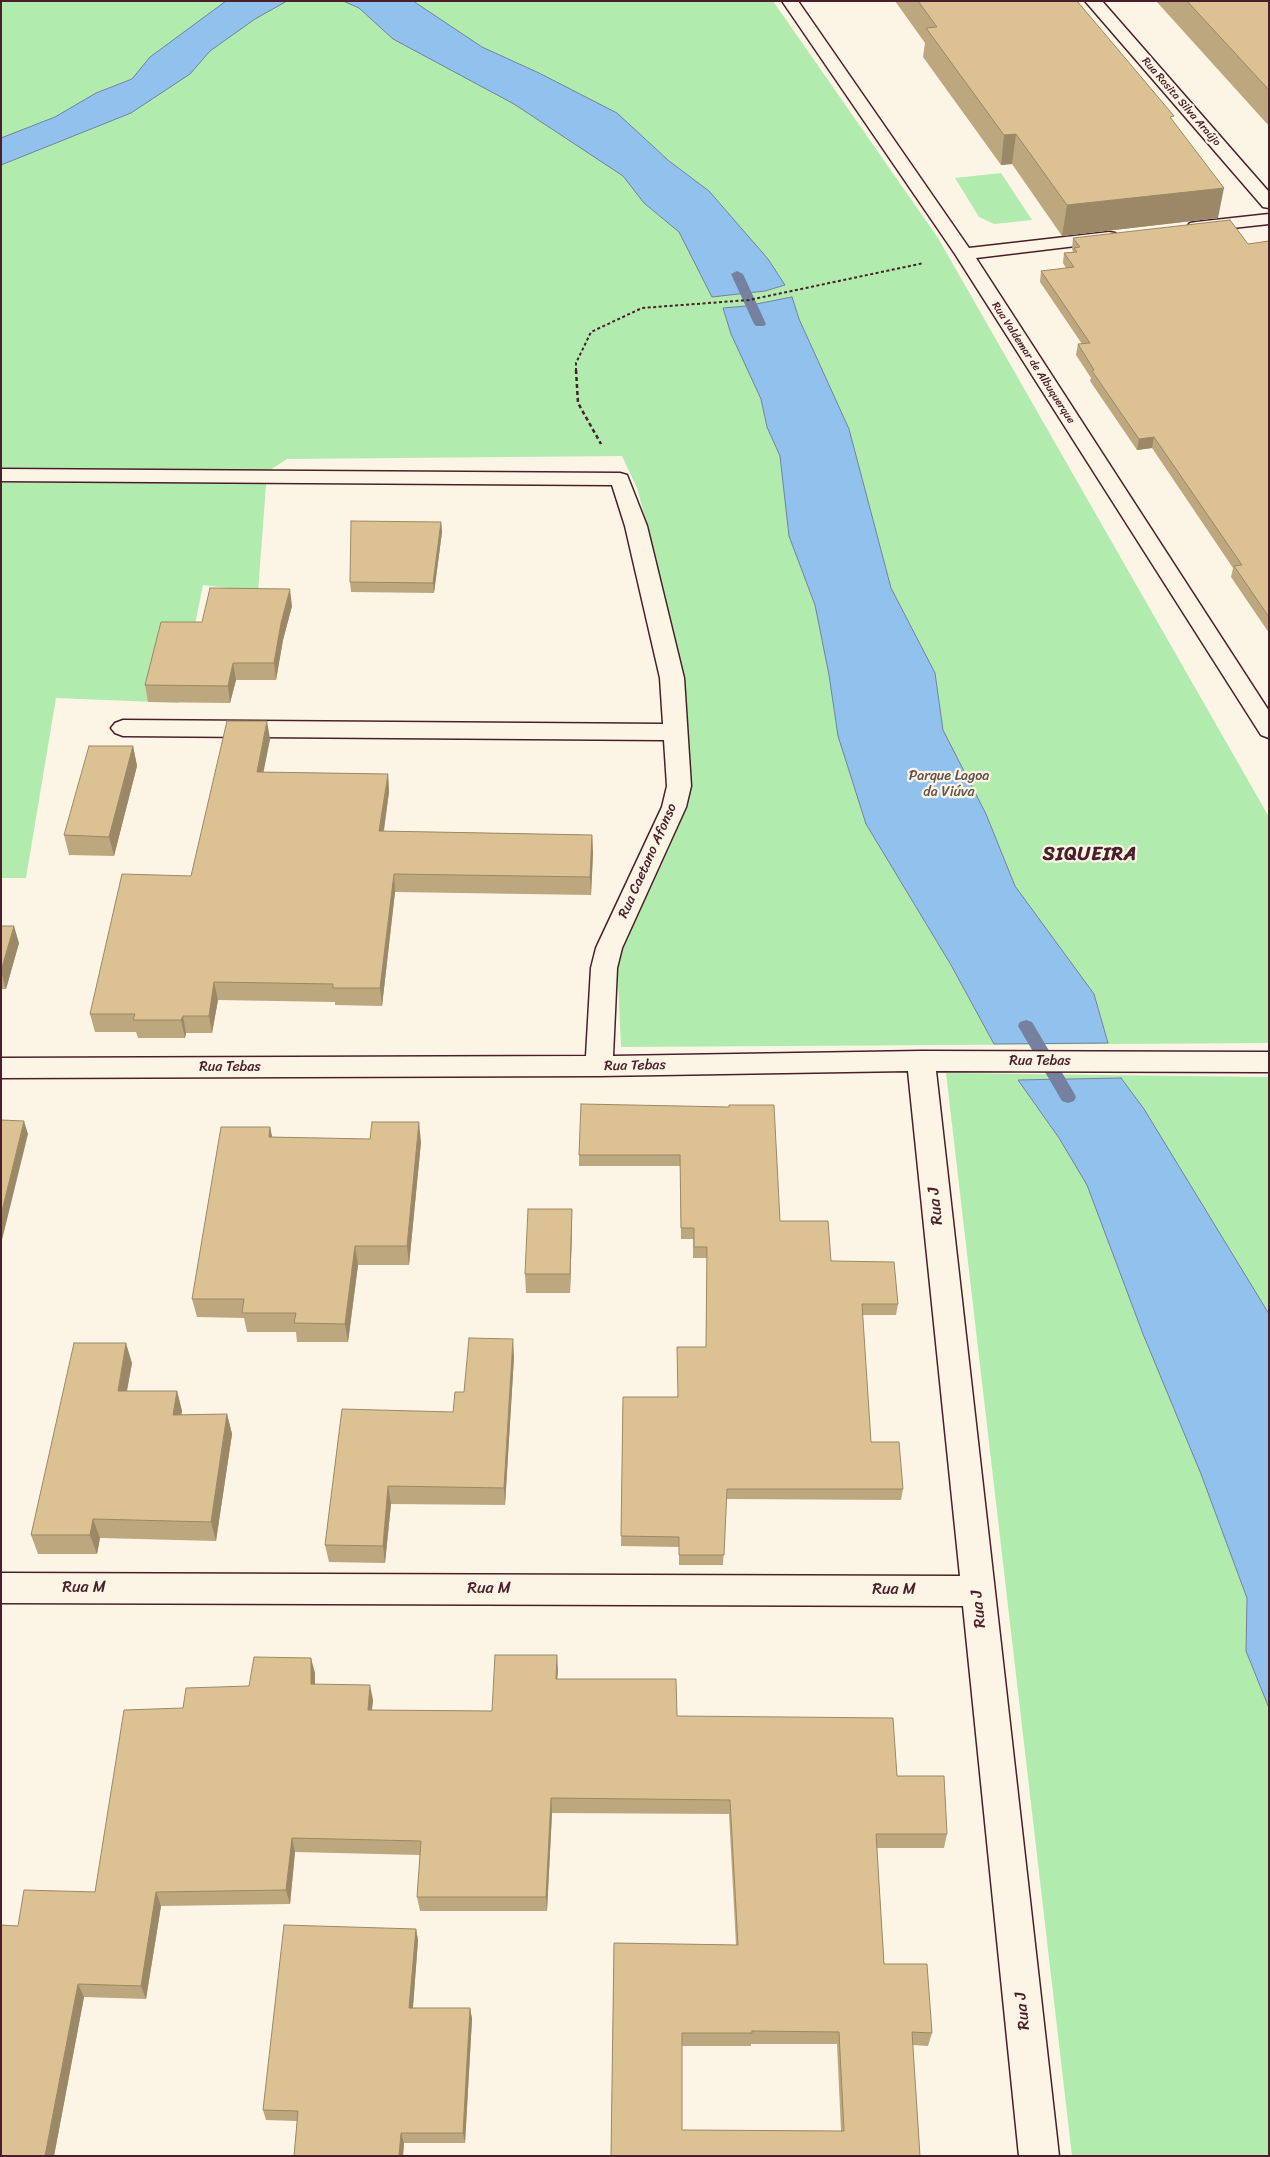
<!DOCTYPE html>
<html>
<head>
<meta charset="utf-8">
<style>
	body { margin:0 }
	#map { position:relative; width:1270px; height:2157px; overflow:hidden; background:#fcf5e5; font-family:Sriracha,sans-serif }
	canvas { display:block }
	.frame { position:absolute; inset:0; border:2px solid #4a1f2b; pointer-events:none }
</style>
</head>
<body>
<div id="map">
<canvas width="1270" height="2157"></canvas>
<div class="frame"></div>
</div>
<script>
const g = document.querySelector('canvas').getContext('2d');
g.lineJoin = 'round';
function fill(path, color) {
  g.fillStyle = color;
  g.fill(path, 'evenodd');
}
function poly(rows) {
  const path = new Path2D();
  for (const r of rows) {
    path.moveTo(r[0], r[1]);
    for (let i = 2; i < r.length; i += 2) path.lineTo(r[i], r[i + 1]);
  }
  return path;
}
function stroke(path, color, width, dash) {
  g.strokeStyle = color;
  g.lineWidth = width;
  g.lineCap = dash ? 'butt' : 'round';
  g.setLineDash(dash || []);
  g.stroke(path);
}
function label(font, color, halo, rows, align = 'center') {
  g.font = font + ' Sriracha,sans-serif';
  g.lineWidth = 4.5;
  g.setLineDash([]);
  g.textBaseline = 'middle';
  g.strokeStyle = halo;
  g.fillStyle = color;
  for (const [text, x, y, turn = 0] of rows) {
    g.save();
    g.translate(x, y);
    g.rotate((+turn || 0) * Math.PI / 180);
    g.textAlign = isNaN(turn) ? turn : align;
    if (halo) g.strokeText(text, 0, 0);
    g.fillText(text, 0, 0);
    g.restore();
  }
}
fill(poly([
	[1,1,773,1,938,238,1269,817,1269,1043,621,1047,617,960,656,875,679,813,671,632,650,536,637,488,622,456,287,459,267,472,258,592,203,585,179,703,56,698,26,878,1,878],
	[1001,173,1032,220,994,224,979,217,955,178],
	[946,1073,1269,1077,1269,2156,1072,2156]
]), '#b2ebae');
const water = poly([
	[226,1,287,1,255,19,210,51,190,74,131,113,1,165,1,138,55,117,96,93,132,79,150,57,226,1],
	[343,1,413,1,482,47,539,73,617,113,669,161,709,191,768,259,785,285,765,291,712,297,679,232,644,203,623,176,514,104,393,39,359,8,343,1],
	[792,297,799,319,849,429,891,588,935,673,943,730,986,814,1015,886,1094,994,1108,1043,994,1044,951,965,866,824,838,736,829,675,815,605,789,536,780,456,767,427,761,399,731,334,723,308,746,306,792,297],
	[1121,1078,1144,1109,1269,1314,1269,1708,1246,1651,1247,1598,1201,1474,1143,1334,1087,1185,1059,1138,1018,1080,1121,1078]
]);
fill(water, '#91c2ed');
stroke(water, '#75819f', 1);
fill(poly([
	[737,271,743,274,766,324,764,326,756,326,754,324,731,274,737,271],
	[1026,1020,1032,1022,1074,1093,1076,1097,1074,1101,1068,1103,1062,1101,1018,1026,1020,1022,1026,1020]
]), '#75819f');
const minor = poly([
	[782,1,798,1,969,248,1109,232,1115,233,1118,237,1115,241,1109,242,976,258,1269,711,1269,738,1261,735,955,254,782,1],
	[1085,1,1102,1,1269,192,1269,208,1263,207,1085,1],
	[1269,214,1269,224,1196,232,1190,231,1187,227,1190,223,1196,222,1269,214],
	[1,469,620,473,627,475,647,526,684,678,691,786,686,807,622,948,617,968,613,1056,921,1051,1269,1052,1269,1072,936,1071,1059,2156,1019,2156,963,1606,1,1603,1,1573,960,1576,908,1071,599,1076,1,1078,1,1058,586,1056,591,968,596,948,662,807,667,786,664,740,123,736,115,733,111,728,115,723,123,720,663,724,660,678,625,526,612,485,1,481,1,469]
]);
stroke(minor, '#4a1f2b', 3);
stroke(poly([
	[576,371,576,363,591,332,642,308,749,300,924,263]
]), '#4a1f2b', 2, [3, 2.5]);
stroke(poly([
	[576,370,578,403,601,444]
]), '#4a1f2b', 2.5, [4, 3]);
fill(minor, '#fcf5e5');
fill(poly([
	[895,1,1077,1,1173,121,1218,218,1062,236,1012,164,1001,165,923,57,925,43],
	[1156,1,1269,1,1269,126],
	[1073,238,1248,244,1269,241,1269,633,1231,577,1233,568,1152,448,1137,450,1090,381,1091,378,1076,355,1078,344,1082,344,1040,282,1041,271,1066,268,1063,263,1064,253,1073,252,1072,249],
	[441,522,442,532,434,593,351,592,350,582],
	[292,606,283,640,276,680,236,680,230,703,148,702,145,685,202,622],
	[270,739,263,772,388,774,389,792,384,831,592,835,593,853,591,895,395,892,382,1006,335,1005,335,1002,218,1000,212,1033,186,1033,185,1038,138,1038,136,1032,95,1032,90,1014,191,876],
	[133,746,137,766,114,856,69,855,64,835],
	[1,926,19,943,6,989,1,989],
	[729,1107,780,1221,831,1261,898,1304,896,1315,862,1315,871,1442,903,1489,901,1500,726,1499,723,1565,679,1565,679,1547,621,1546,623,1397,677,1397,706,1347,707,1258,693,1258,693,1239,681,1239,680,1166,579,1166,579,1155],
	[270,1127,272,1137,421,1142,409,1265,358,1265,348,1342,297,1342,296,1332,247,1332,244,1318,197,1317,192,1299],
	[572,1209,572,1228,570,1293,526,1293,525,1274],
	[514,1357,505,1505,391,1504,385,1563,329,1562,325,1545,453,1412,464,1392],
	[132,1363,127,1391,177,1391,182,1411,181,1415,227,1414,232,1434,216,1541,100,1538,97,1554,38,1554,31,1535],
	[558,1670,557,1679,677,1716,897,1776,947,1834,944,1848,877,1848,884,1964,932,2033,928,2046,912,2045,920,2156,611,2156,614,1943,736,1945,729,1814,552,1813,547,1911,420,1911,417,1897,420,1855,295,1852,290,1904,161,1906,146,1999,84,1997,54,2156,1,2156,18,1926,95,1892,183,1708,249,1686,315,1673,315,1684,373,1700,372,1710,492,1711],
	[751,2044,837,2044,841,2131,682,2130,682,2046,751,2046],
	[416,1929,418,1940,413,2008,470,2008,472,2019,465,2143,404,2143,403,2156,294,2156,297,2121,266,2120,263,2110]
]), '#bda77e');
fill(poly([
	[1016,134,1012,164,1001,165,1004,135],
	[1224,188,1218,218,1062,236,1067,205],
	[1154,437,1152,448,1137,450,1139,439],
	[441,522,442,532,434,593,433,583],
	[290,589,292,606,283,640,276,680,274,663,281,623],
	[233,663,236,680,230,703,228,686],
	[267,721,270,739,260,790,257,772],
	[133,746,137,766,114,856,109,837],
	[388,774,389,792,381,849,379,831],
	[592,835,593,853,591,895,590,877],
	[394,874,395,892,382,1006,380,988],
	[14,926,19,943,6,989,1,971],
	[214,982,218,1000,212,1033,209,1016],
	[183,1016,186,1033,185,1038,181,1020],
	[24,1121,28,1134,1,1244,1,1215],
	[419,1122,421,1142,409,1265,407,1246],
	[270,1127,274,1146,269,1137],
	[572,1209,572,1228,570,1293,570,1274],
	[355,1246,358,1265,348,1342,345,1324],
	[513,1339,514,1357,505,1505,504,1488],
	[126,1343,132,1363,123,1411,118,1391],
	[177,1391,182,1411,178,1434,173,1415],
	[227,1414,232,1434,216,1541,211,1522],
	[388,1486,391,1504,385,1563,383,1546],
	[93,1519,100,1538,97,1554,90,1535],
	[557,1655,558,1670,556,1694,556,1679],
	[311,1658,315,1673,315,1700,311,1684],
	[370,1685,373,1700,370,1725,368,1710],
	[551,1798,552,1813,547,1911,546,1897],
	[292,1838,295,1852,290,1904,286,1890],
	[156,1892,161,1906,146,1999,141,1986],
	[416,1929,418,1940,412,2019,409,2008],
	[78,1984,84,1997,54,2156,45,2156],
	[470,2008,472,2019,465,2143,463,2133],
	[401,2133,404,2143,403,2156,399,2156]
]), '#9a8866');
const building = poly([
	[918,1,1077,1,1174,116,1170,117,1224,188,1067,205,1016,134,1004,135,926,28,937,27,918,1],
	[1187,1,1269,1,1269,90,1187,1],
	[1230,220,1248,244,1269,241,1269,617,1234,566,1242,565,1154,437,1139,439,1092,371,1094,370,1078,344,1090,343,1041,271,1074,267,1064,253,1077,252,1074,248,1080,247,1073,238,1230,220],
	[351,521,441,522,433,583,350,582,351,521],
	[210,588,290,589,281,623,274,663,233,663,228,686,145,685,161,622,202,622,210,588],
	[227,721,267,721,257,772,388,774,379,831,592,835,590,877,394,874,380,988,333,988,333,984,214,982,209,1016,183,1016,181,1020,133,1020,135,1014,90,1014,122,874,191,876,227,721],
	[89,746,133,746,109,837,64,835,89,746],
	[1,926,14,926,1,971,1,926],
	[581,1104,729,1107,729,1105,774,1105,780,1221,828,1221,831,1261,894,1262,898,1304,862,1304,871,1442,899,1442,903,1489,727,1489,724,1555,679,1555,679,1537,621,1536,623,1397,678,1397,677,1347,706,1347,707,1247,694,1247,694,1228,681,1228,680,1155,579,1155,581,1104],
	[1,1120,24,1121,1,1215,1,1120],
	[372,1122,419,1122,407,1246,355,1246,345,1324,294,1323,296,1313,242,1313,244,1299,192,1299,221,1127,270,1127,269,1137,370,1139,372,1122],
	[528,1209,572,1209,570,1274,525,1274,528,1209],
	[469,1338,513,1339,504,1488,388,1486,383,1546,325,1545,342,1409,453,1412,455,1392,464,1392,469,1338],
	[74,1343,126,1343,118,1391,177,1391,173,1415,227,1414,211,1522,93,1519,90,1535,31,1535,74,1343],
	[495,1655,557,1655,556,1679,676,1679,677,1716,893,1718,897,1776,944,1776,947,1834,876,1834,884,1964,927,1964,932,2033,912,2032,920,2156,611,2156,614,1943,738,1945,730,1800,551,1798,546,1897,417,1897,421,1841,292,1838,286,1890,156,1892,141,1986,78,1984,45,2156,1,2156,1,1925,18,1926,24,1890,95,1892,124,1710,183,1708,186,1688,249,1686,254,1657,311,1658,311,1684,370,1685,368,1710,492,1711,495,1655],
	[752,2031,839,2032,844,2131,682,2130,682,2033,752,2033,752,2031],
	[284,1925,416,1929,409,2008,470,2008,463,2133,401,2133,399,2156,294,2156,298,2111,263,2110,284,1925]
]);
fill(building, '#dcc292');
stroke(building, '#9a8866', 1);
label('11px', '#4a1f2b', '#fcf5e5', [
	["Rua Rosita Silva Araújo",1181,102,49],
	["Rua Valdemar de Albuquerque",1033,363,57]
]);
label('14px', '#64524c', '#fcf5e5', [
	["Parque Lagoa",949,776],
	["da Viúva",949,792]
]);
label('14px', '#4a1f2b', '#fcf5e5', [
	["Rua Caetano Afonso",648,861,-66],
	["Rua Tebas",1040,1061],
	["Rua Tebas",635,1066,-1],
	["Rua Tebas",230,1067]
]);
label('16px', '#4a1f2b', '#fcf5e5', [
	["Rua J",936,1206,-96],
	["Rua M",84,1588],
	["Rua M",489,1589],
	["Rua M",894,1590],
	["Rua J",979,1609,-96],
	["Rua J",1023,2011,-96]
]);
g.letterSpacing = '1px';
label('bold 19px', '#4a1f2b', '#fcf5e5', [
	["SIQUEIRA",1090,855]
]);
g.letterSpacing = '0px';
</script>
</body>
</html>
